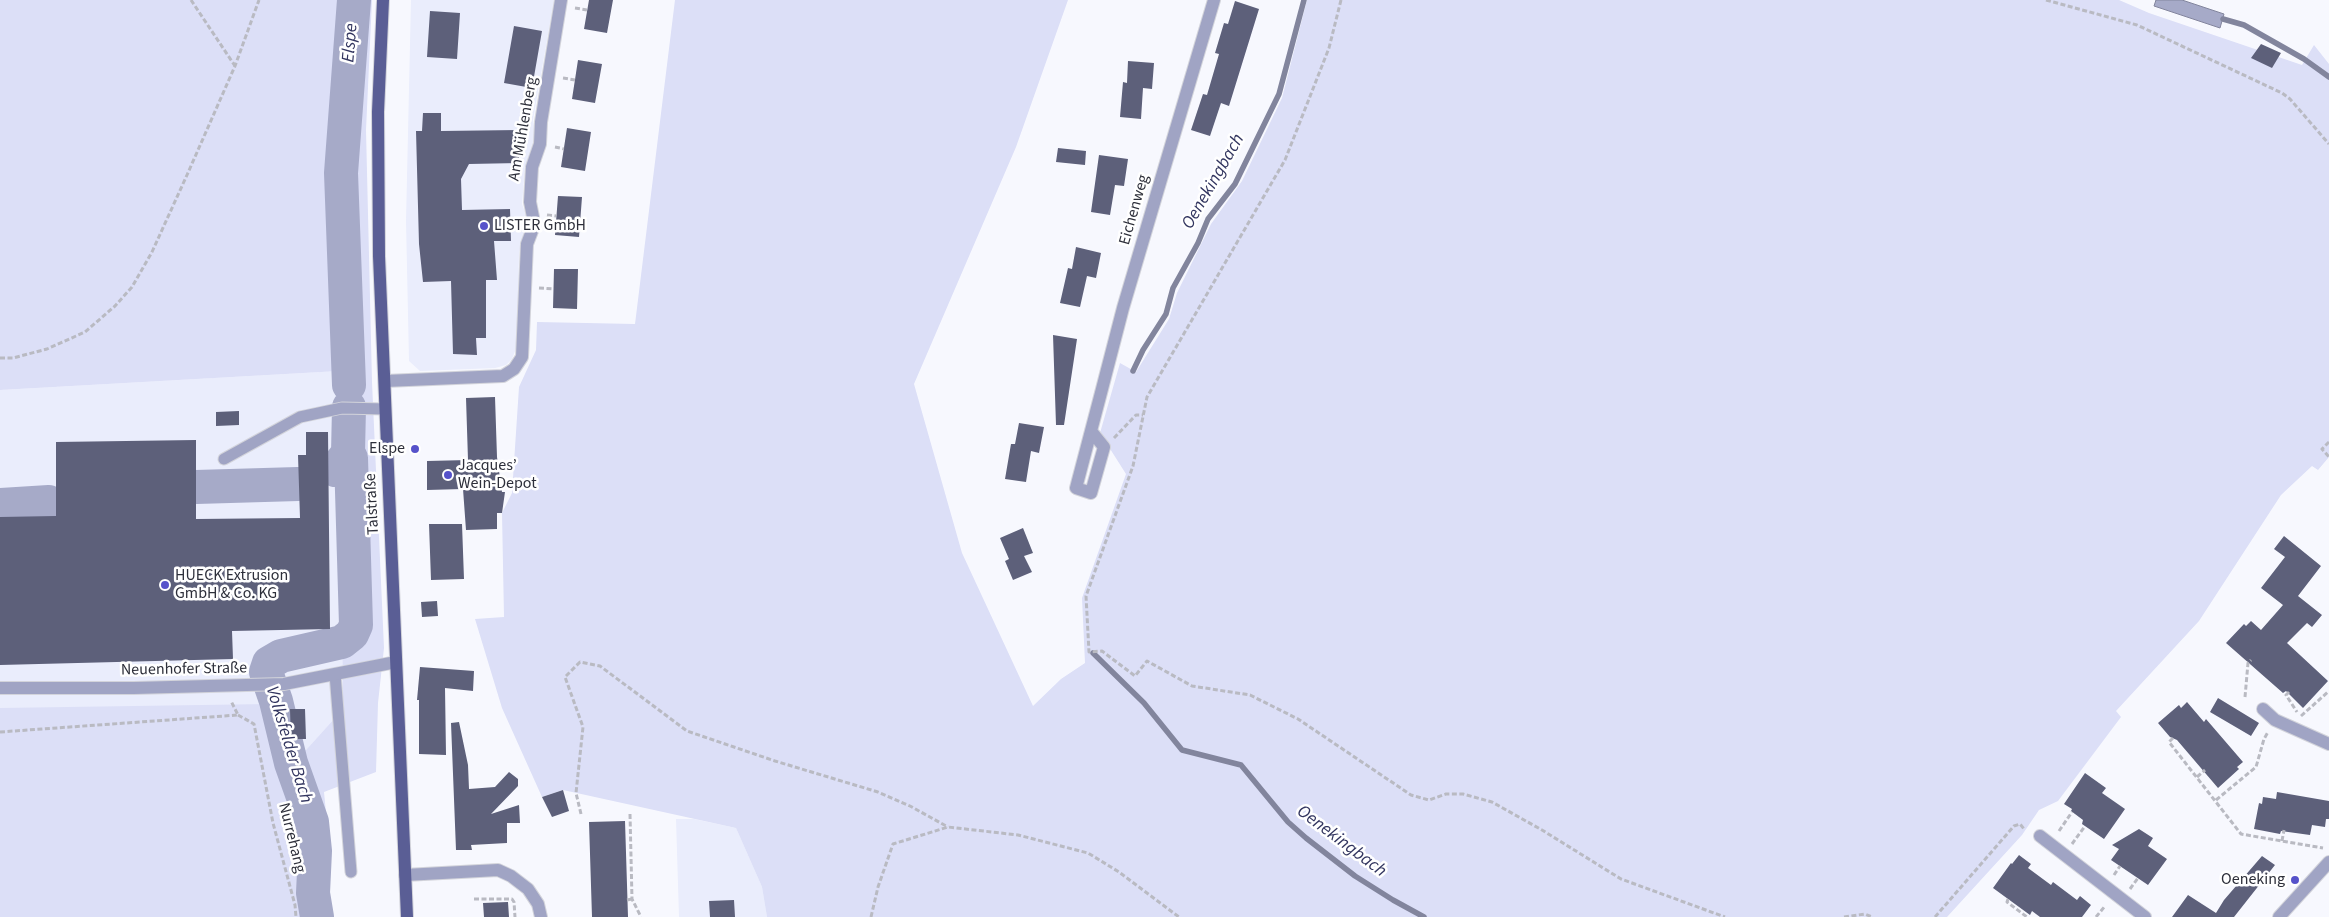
<!DOCTYPE html>
<html>
<head>
<meta charset="utf-8">
<style>
	body { margin:0 }
	canvas { display:block; background:#f7f8fe }
</style>
</head>
<body>
<canvas width="2329" height="917"></canvas>
<script>
const g = document.querySelector('canvas').getContext('2d');
g.lineJoin = 'round';
function fill(path, color) {
  g.fillStyle = color;
  g.fill(path, 'evenodd');
}
function poly(rows) {
  const path = new Path2D();
  for (const r of rows) {
    path.moveTo(r[0], r[1]);
    for (let i = 2; i < r.length; i += 2) path.lineTo(r[i], r[i + 1]);
  }
  return path;
}
function stroke(path, color, width, dash) {
  g.strokeStyle = color;
  g.lineWidth = width;
  g.lineCap = dash ? 'butt' : 'round';
  g.setLineDash(dash || []);
  g.stroke(path);
}
function label(font, color, halo, rows, align = 'center') {
  g.font = font + ' "Source Sans 3",sans-serif';
  g.lineWidth = 5;
  g.setLineDash([]);
  g.textBaseline = 'middle';
  g.strokeStyle = halo;
  g.fillStyle = color;
  for (const [text, x, y, turn = 0] of rows) {
    g.save();
    g.translate(x, y);
    g.rotate((+turn || 0) * Math.PI / 180);
    g.textAlign = isNaN(turn) ? turn : align;
    if (halo) g.strokeText(text, 0, 0);
    g.fillText(text, 0, 0);
    g.restore();
  }
}
fill(poly([
	[411,0,554,0,533,120,535,131,534,145,531,158,525,166,522,204,527,217,525,231,519,252,517,346,512,359,506,365,495,368,420,371,409,361,406,221],
	[339,371,343,709,306,750,281,753,0,708,0,390],
	[676,819,694,819,736,828,762,887,767,917,679,917]
]), '#eaedfc');
fill(poly([
	[0,0,372,0,366,130,372,382,384,648,378,703,376,772,324,792,329,843,327,877,320,899,322,917,0,917,0,708,269,704,281,753,306,750,343,709,339,371,0,390],
	[675,0,1068,0,1016,147,914,384,962,553,1033,706,1061,679,1085,663,1082,598,1126,474,1100,433,1120,363,1136,372,1169,319,1177,293,1211,224,1242,181,1282,98,1307,0,2119,0,2149,13,2302,65,2314,45,2329,64,2329,457,2318,470,2312,466,2281,495,2199,621,2116,711,2121,717,2058,801,2039,810,2022,835,1947,917,767,917,762,887,736,828,563,790,542,797,502,708,475,619,504,617,502,513,512,493,519,387,536,350,537,322,635,324]
]), '#dcdff7');
const water = poly([
	[2156,0,2182,0,2224,14,2220,28,2154,6,2156,0]
]);
fill(water, '#a6aac8');
stroke(water, '#82859d', 1);
stroke(poly([
	[2223,19,2244,25,2304,59,2329,77],
	[1133,371,1143,350,1166,314,1173,288,1198,243,1208,219,1235,184,1279,94,1304,0],
	[1093,653,1144,703,1182,750,1241,765,1288,822,1306,838,1355,876,1393,900,1424,917]
]), '#82859d', 5.5);
stroke(poly([
	[349,385,341,173,354,0],
	[335,470,348,453,349,407],
	[196,487,298,484],
	[0,505,49,502],
	[317,917,313,893,315,851,312,822,291,763,276,701,266,672,269,663,281,656,342,642,352,634,356,625,351,458,348,453]
]), '#a6aac8', 34);
fill(poly([
	[589,0,613,0,607,33,584,29],
	[1235,1,1259,9,1229,106,1221,103,1210,136,1191,130,1203,94,1207,95,1219,54,1215,53,1224,23,1228,24],
	[430,11,460,13,457,59,427,57],
	[514,26,542,31,532,88,504,83],
	[2261,44,2281,53,2272,68,2251,58],
	[578,60,602,64,595,103,572,99],
	[1128,61,1154,63,1152,89,1143,88,1141,119,1120,117,1123,82,1127,83],
	[423,113,441,113,441,131,519,130,519,163,469,164,461,179,462,210,510,209,511,241,494,241,497,280,486,280,486,338,476,338,477,355,453,354,451,281,423,282,419,244,416,131,422,131],
	[567,128,591,132,585,171,561,167],
	[1058,148,1086,151,1085,165,1056,162],
	[1099,155,1128,159,1124,186,1115,185,1110,215,1091,212],
	[558,196,582,197,579,237,555,235],
	[1076,247,1101,253,1096,278,1087,276,1080,307,1060,303,1068,268,1072,269],
	[554,269,578,269,577,309,553,308],
	[1053,335,1077,339,1064,425,1056,425],
	[495,397,497,457,502,492,505,492,502,513,497,513,497,529,466,530,463,489,427,490,427,461,468,460,466,398],
	[239,411,239,425,216,426,216,412],
	[1019,423,1044,427,1039,453,1031,451,1026,482,1005,479,1011,444,1015,444],
	[306,432,328,432,330,629,232,631,233,659,0,665,0,517,56,516,56,442,196,440,196,519,300,518,298,455,306,455],
	[429,524,462,524,464,579,431,580],
	[1023,528,1033,553,1024,556,1032,572,1013,580,1005,561,1009,559,1000,538],
	[2284,536,2321,566,2298,596,2322,615,2312,627,2307,623,2287,643,2328,681,2303,708,2286,691,2283,693,2226,643,2244,624,2246,626,2251,621,2261,630,2283,605,2261,588,2285,557,2274,549],
	[437,601,438,616,422,617,421,602],
	[420,667,474,671,473,691,445,688,446,755,419,754,419,700,417,700],
	[2218,698,2259,723,2251,736,2210,712],
	[2187,702,2204,722,2206,719,2243,762,2237,767,2239,769,2218,788,2177,740,2170,737,2158,723,2179,705,2181,708],
	[290,709,305,709,306,739,291,739],
	[459,722,468,765,469,789,495,787,509,772,518,779,518,786,491,814,519,805,520,823,507,823,507,843,471,845,472,850,456,850,451,723],
	[2085,773,2106,788,2102,793,2125,809,2104,839,2082,824,2083,820,2071,811,2072,809,2064,804],
	[563,790,569,811,552,817,542,797],
	[2277,792,2329,801,2329,819,2326,819,2325,827,2312,825,2310,835,2281,831,2280,834,2254,829,2259,803,2262,804,2263,797,2276,799],
	[625,821,628,917,592,917,589,822],
	[2139,829,2153,838,2148,846,2167,859,2148,885,2111,860,2119,849,2112,845],
	[2019,855,2031,864,2028,868,2051,885,2053,882,2077,900,2080,896,2091,905,2082,917,2040,917,2032,911,2030,915,1993,888,2011,863,2012,864],
	[2262,856,2275,865,2234,917,2172,917,2188,895,2216,913,2224,900],
	[734,900,735,917,710,917,709,901],
	[508,902,509,917,484,917,483,903]
]), '#5d607a');
const lane = poly([
	[224,459,300,417,342,408,385,409],
	[335,674,351,872]
]);
const street = poly([
	[385,381,503,376,514,369,522,357,527,244,532,231,533,217,530,202,532,167,540,144,541,122,561,0],
	[1091,431,1104,447,1091,493,1076,488,1102,389,1123,308,1214,0],
	[0,688,134,688,284,684,396,662],
	[2263,709,2275,720,2329,744],
	[2040,836,2145,917],
	[405,875,498,870,511,876,528,889,538,904,541,917],
	[2279,917,2329,862]
]);
const primary = poly([
	[383,0,378,112,379,256,407,917]
]);
stroke(lane, '#d3d4db', 13);
stroke(street, '#d3d4db', 14);
stroke(primary, '#d3d4db', 14);
stroke(poly([
	[191,0,235,66],
	[1341,0,1329,48,1285,160,1147,397,1133,466,1086,596,1089,652,1102,651,1135,676,1147,661,1192,686,1250,695,1298,719,1411,795,1429,800,1446,794,1463,794,1492,802,1542,830,1621,879,1725,917],
	[2046,0,2137,25,2282,93,2290,99,2329,144],
	[575,8,587,10],
	[563,78,575,80],
	[555,147,564,149],
	[547,215,556,216],
	[539,288,554,289],
	[0,358,13,358,47,349,85,332,115,306,132,287,152,252,187,175,235,66,259,0],
	[1114,438,1136,415,1143,415],
	[2329,442,2322,449,2329,457],
	[2289,692,2286,695,2297,712],
	[2245,697,2248,663,2251,660],
	[238,715,254,724,273,823,295,905,296,917],
	[2301,716,2329,691],
	[0,732,238,715,231,701],
	[2173,738,2169,742,2241,834,2323,848],
	[2197,777,2205,770],
	[2216,800,2256,767,2264,739,2268,732],
	[581,814,576,793,583,727,565,677,580,662,600,666,687,731,775,761,878,792,910,806,948,827],
	[630,814,632,899,641,917],
	[2059,831,2072,812],
	[2282,841,2284,830],
	[2072,844,2085,826],
	[2114,875,2120,866],
	[2130,889,2138,878],
	[474,899,512,899,514,902,515,917],
	[2008,899,2007,902,2027,917],
	[627,900,632,899],
	[871,917,878,887,893,844,948,827,1018,835,1088,853,1119,872,1179,917],
	[1844,917,1865,914,1872,917],
	[1935,917,2014,826,2020,824,2024,829],
	[2096,917,2105,906]
]), '#b9bac2', 3, [5, 2.5]);
stroke(lane, '#a0a4c4', 11);
stroke(street, '#a0a4c4', 12);
stroke(primary, '#5a5e95', 12);
for (const [x, y, r, color] of [
	[484,226,5,"#5652ca"],
	[415,449,5,"#5652ca"],
	[448,475,5,"#5652ca"],
	[165,585,5,"#5652ca"],
	[2295,880,5,"#5652ca"]
]) {
  const dot = new Path2D();
  dot.arc(x, y, r, 0, 2 * Math.PI);
  g.fillStyle = color;
  g.fill(dot);
  stroke(dot, '#fff', 2);
}
label('16px', '#2d2f3a', '#fff', [
	["Am Mühlenberg",524,129,-80],
	["Eichenweg",1135,210,-74],
	["Talstraße",373,504,-93],
	["Neuenhofer Straße",184,670,-1],
	["Nurrehang",291,838,76]
]);
label('16px', '#2d2f3a', '#fff', [
	["LISTER GmbH",494,226],
	["Elspe",405,449,"right"],
	["Jacques’",458,466],
	["Wein-Depot",458,484],
	["HUECK Extrusion",175,576],
	["GmbH & Co. KG",175,594],
	["Oeneking",2285,880,"right"]
], 'left');
label('italic 18px', '#32355f', '#fff', [
	["Elspe",351,43,-85],
	["Oenekingbach",1214,182,-60],
	["Volksfelder Bach",288,745,73],
	["Oenekingbach",1341,842,37]
]);
</script>
</body>
</html>
